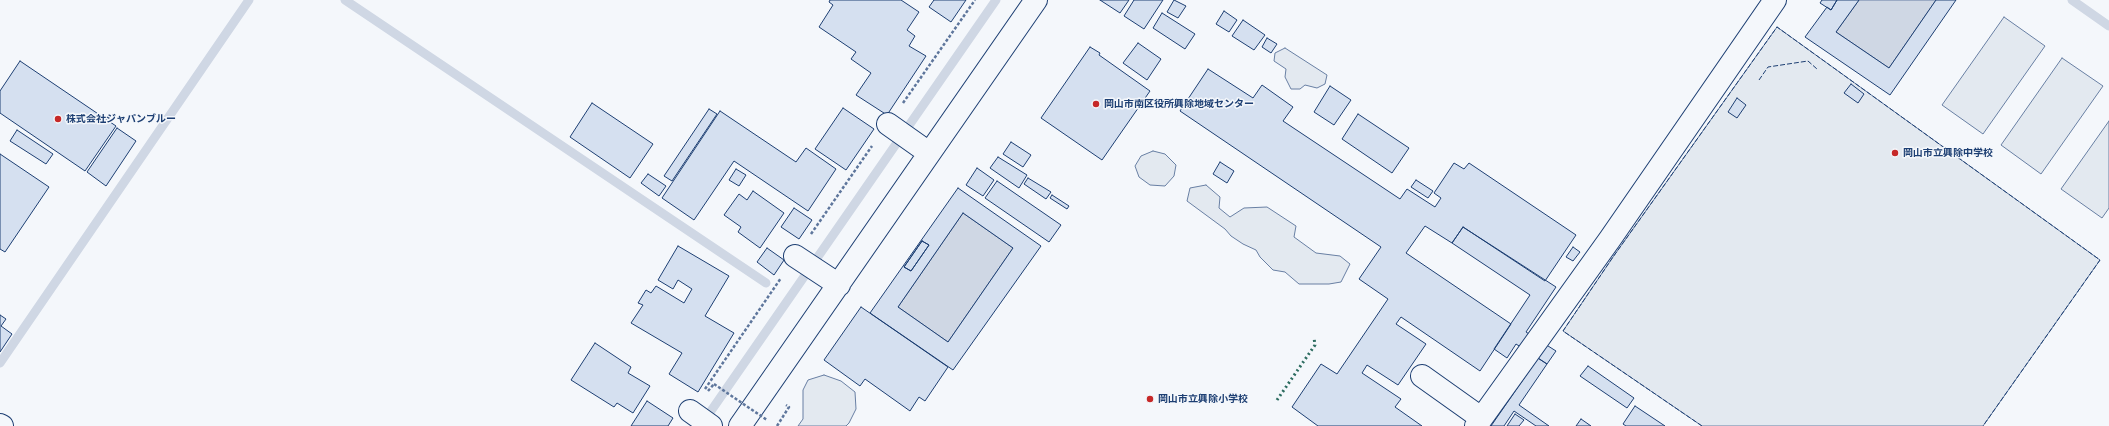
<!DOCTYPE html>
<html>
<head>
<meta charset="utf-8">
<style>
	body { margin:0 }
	canvas { display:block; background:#f4f7fb }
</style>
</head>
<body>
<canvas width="2109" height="426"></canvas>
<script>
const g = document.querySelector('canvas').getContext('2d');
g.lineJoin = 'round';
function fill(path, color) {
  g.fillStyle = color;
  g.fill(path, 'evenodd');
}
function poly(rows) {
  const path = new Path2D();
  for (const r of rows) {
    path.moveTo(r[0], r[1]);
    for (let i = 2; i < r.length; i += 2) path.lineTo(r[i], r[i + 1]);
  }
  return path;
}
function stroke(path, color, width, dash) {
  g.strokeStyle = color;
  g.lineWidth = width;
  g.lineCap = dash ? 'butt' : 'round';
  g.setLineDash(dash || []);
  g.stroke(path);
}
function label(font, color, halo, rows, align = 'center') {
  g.font = font + ' "Fira Sans","Noto Sans JP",sans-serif';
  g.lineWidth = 3;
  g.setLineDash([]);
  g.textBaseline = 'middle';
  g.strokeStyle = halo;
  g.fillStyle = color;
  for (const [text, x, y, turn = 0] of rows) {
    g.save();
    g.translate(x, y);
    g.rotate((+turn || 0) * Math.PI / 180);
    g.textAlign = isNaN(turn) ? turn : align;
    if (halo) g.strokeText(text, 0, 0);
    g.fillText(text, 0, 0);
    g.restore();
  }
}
const green = poly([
	[2004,17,2045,46,1983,134,1942,105,2004,17],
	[1777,27,2100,260,1983,426,1702,426,1563,331,1613,257,1777,27],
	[1285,48,1327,75,1325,84,1317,88,1305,85,1300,89,1291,89,1285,77,1286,69,1274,61,1275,53,1285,48],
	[2062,58,2103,86,2041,174,2001,145,2062,58],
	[2109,121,2109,208,2102,218,2061,189,2109,121],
	[1153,151,1165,154,1176,165,1174,176,1165,186,1150,185,1139,177,1135,166,1141,156,1153,151],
	[1206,185,1220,197,1219,208,1230,217,1244,208,1267,207,1296,226,1294,237,1316,253,1340,256,1350,264,1341,282,1329,284,1299,284,1285,272,1273,270,1260,257,1256,250,1243,244,1231,236,1225,229,1187,201,1190,188,1206,185],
	[824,375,841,381,855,392,856,409,849,423,846,426,798,426,803,419,803,390,808,380,824,375]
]);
fill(green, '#e3e9f0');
stroke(green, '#687fa3', 1);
const water = poly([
	[1859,0,1936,0,1889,68,1836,32,1859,0],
	[963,213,1013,248,948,342,898,307,963,213]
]);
fill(water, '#cfd7e4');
stroke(water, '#687fa3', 1);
stroke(poly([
	[345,0,766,283],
	[2072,0,2109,26],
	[0,363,249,0],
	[704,421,996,0]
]), '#cfd7e4', 9);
const building = poly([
	[830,0,901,0,919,12,907,30,915,36,909,46,926,56,887,115,856,95,871,73,851,59,856,52,819,27,833,5,829,2,830,0],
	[934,0,966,0,951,22,929,7,934,0],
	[1100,0,1129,0,1120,13,1100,0],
	[1134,0,1163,0,1144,29,1124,16,1134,0],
	[1174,0,1186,6,1178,18,1167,12,1174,0],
	[1822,0,1837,0,1831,10,1820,3,1822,0],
	[1837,0,1859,0,1836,32,1889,68,1936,0,1956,0,1890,95,1805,37,1827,7,1831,10,1837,0],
	[1224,11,1237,20,1229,32,1216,24,1224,11],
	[1162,13,1195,34,1185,49,1153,28,1162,13],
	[1243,20,1265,35,1254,50,1232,36,1243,20],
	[1267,38,1277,44,1271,53,1262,47,1267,38],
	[1138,43,1161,59,1147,80,1123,63,1138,43],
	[1090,47,1100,53,1099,55,1150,91,1102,160,1041,118,1090,47],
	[20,61,116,126,85,171,0,113,0,91,20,61],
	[1208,69,1253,98,1262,85,1293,107,1283,121,1400,199,1407,189,1435,207,1441,198,1434,193,1454,163,1464,169,1469,163,1576,235,1545,281,1463,227,1452,243,1425,226,1406,253,1511,324,1480,371,1401,317,1396,324,1426,344,1398,385,1367,365,1362,373,1401,399,1395,407,1422,426,1318,426,1292,407,1321,364,1337,374,1388,299,1359,279,1381,247,1180,111,1208,69],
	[1851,84,1864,94,1858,103,1844,93,1851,84],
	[1330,86,1351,100,1334,125,1314,112,1330,86],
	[1737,98,1746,105,1737,118,1728,112,1737,98],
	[592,103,653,144,630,178,570,137,592,103],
	[843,108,874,129,846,170,815,149,843,108],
	[709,109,717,114,672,181,664,176,709,109],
	[720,111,796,162,806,148,836,169,808,211,734,161,694,220,662,198,720,111],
	[1358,114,1409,148,1392,173,1342,139,1358,114],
	[117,128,136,141,106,186,87,172,117,128],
	[17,130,53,154,46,164,10,141,17,130],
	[1011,142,1031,155,1023,167,1003,154,1011,142],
	[0,154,49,187,5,252,0,249,0,154],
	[998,157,1027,175,1019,188,990,168,998,157],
	[1220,162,1234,171,1227,183,1213,174,1220,162],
	[977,168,994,180,983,196,966,185,977,168],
	[736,169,746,175,739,186,729,180,736,169],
	[648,174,666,186,659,196,641,183,648,174],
	[1028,178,1051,192,1046,199,1024,184,1028,178],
	[1416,180,1433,191,1428,198,1411,187,1416,180],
	[997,181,1061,225,1049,242,985,198,997,181],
	[958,188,1041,246,953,370,870,313,958,188],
	[963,213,1013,248,948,342,898,307,963,213],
	[922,241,929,245,911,271,904,267,922,241],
	[753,191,784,213,760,248,738,232,741,227,724,215,739,194,747,200,753,191],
	[1052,195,1069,206,1067,209,1050,198,1052,195],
	[794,208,812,220,799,239,781,227,794,208],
	[1463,227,1556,287,1526,332,1556,351,1547,364,1516,344,1507,358,1494,349,1530,295,1452,243,1463,227],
	[922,241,929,245,911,271,904,267,922,241],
	[678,246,729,276,705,316,734,333,698,392,669,374,682,353,631,323,643,305,638,303,646,290,651,293,656,286,684,303,692,289,678,280,673,289,658,280,678,246],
	[1573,247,1580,252,1573,261,1566,257,1573,247],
	[767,248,784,260,774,275,757,262,767,248],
	[861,307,948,367,925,401,919,397,910,411,865,379,860,386,824,360,861,307],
	[0,315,6,319,1,326,12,334,0,352,0,315],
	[595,343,631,367,628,373,650,386,633,413,617,403,614,407,571,380,595,343],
	[1538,358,1547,364,1519,405,1549,426,1536,426,1514,411,1504,426,1491,426,1538,358],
	[1588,366,1634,398,1627,408,1580,376,1588,366],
	[647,401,673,418,668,426,631,426,647,401],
	[1635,406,1665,426,1626,426,1623,424,1635,406],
	[1515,414,1524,420,1519,426,1507,426,1515,414],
	[1581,419,1591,426,1576,426,1581,419]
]);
fill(building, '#d5e0f0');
stroke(building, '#1d3f73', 1);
const minor = poly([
	[888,124,929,153],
	[795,256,839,285],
	[1422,376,1481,418],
	[690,411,711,426],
	[0,425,2,426],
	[740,426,1036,0],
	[1476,426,1610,239,1775,0]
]);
stroke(minor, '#1d3f73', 24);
stroke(poly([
	[903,103,975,0],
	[811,234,872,146],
	[705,389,781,278],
	[708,391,714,384],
	[777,426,789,407,786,405]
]), '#5e769c', 2.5, [3, 2]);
stroke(minor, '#f4f7fb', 22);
stroke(poly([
	[714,384,767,420]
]), '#5e769c', 2.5, [3, 2]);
stroke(poly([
	[1277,400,1315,345,1314,338]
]), '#2c6c60', 3, [2, 3]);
stroke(poly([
	[1759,80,1768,67,1808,61,1817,69],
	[1702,426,1563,331,1613,257,1777,27,2100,260,1983,426]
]), '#1d3f73', 1, [5, 2]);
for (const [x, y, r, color] of [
	[1096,104,4,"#c62828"],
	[58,119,4,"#c62828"],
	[1895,153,4,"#c62828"],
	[1150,399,4,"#c62828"]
]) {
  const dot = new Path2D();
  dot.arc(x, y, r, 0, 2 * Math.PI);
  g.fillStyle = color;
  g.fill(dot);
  stroke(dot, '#f4f7fb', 1.5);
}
label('bold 10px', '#1d3f73', '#f4f7fb', [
	["岡山市南区役所興除地域センター",1104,104],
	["株式会社ジャパンブルー",66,119],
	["岡山市立興除中学校",1903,153],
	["岡山市立興除小学校",1158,399]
], 'left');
</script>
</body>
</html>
